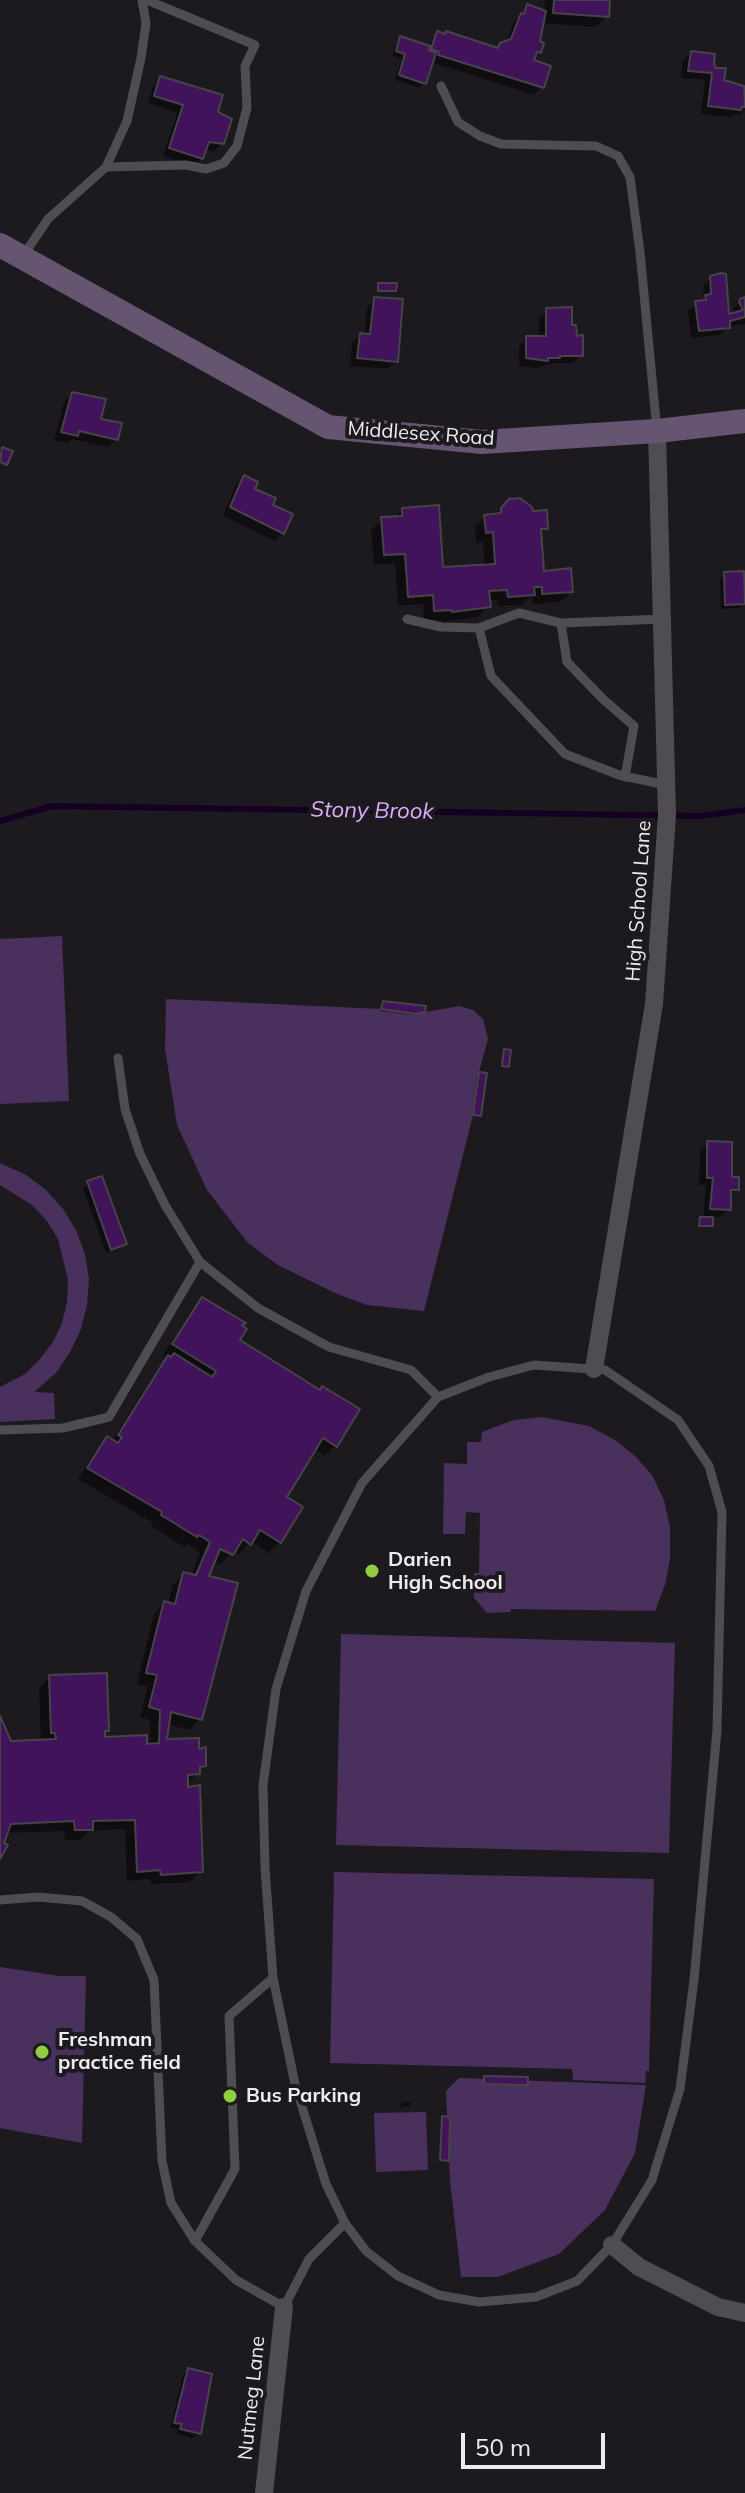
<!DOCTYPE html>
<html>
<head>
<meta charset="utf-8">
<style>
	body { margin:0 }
	#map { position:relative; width:745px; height:2493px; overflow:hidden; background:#1d1a1f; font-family:Mulish,sans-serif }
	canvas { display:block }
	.scale { position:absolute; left:461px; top:2433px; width:144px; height:36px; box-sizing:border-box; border:4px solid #edebee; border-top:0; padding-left:10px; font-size:24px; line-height:28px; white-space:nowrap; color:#edebee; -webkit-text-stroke:6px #1d1a1f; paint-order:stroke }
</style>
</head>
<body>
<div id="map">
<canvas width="745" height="2493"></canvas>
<div class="scale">50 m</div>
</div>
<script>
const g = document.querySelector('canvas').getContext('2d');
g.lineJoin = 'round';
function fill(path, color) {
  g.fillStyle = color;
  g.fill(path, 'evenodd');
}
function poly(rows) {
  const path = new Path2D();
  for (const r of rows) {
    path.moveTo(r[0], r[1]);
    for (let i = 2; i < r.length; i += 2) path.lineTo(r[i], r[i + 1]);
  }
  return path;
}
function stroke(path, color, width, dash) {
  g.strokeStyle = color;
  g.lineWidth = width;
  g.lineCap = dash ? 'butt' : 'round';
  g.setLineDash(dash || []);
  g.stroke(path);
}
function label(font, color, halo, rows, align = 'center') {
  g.font = font + ' Mulish,sans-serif';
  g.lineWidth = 8;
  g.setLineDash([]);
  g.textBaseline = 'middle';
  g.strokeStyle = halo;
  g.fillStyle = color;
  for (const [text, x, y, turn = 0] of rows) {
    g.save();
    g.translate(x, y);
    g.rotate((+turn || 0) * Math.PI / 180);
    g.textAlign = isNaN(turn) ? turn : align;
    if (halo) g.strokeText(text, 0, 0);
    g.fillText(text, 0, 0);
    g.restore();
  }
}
fill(poly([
	[62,936,69,1101,0,1104,0,939],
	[166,999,381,1009,415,1014,459,1006,473,1010,483,1019,488,1039,479,1072,473,1115,424,1311,367,1305,335,1293,278,1265,248,1243,207,1190,177,1125,165,1049],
	[0,1163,26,1175,46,1190,63,1209,76,1230,85,1254,89,1279,87,1305,81,1329,70,1352,56,1373,34,1392,54,1393,55,1419,0,1422,0,1387,25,1374,40,1359,53,1342,62,1323,67,1302,68,1280,58,1239,47,1221,32,1205,0,1185],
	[542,1417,589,1426,615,1440,635,1456,652,1475,664,1500,670,1527,670,1559,665,1585,655,1611,511,1609,510,1612,487,1613,474,1598,474,1573,479,1573,480,1513,466,1512,465,1534,443,1534,444,1463,467,1464,467,1442,481,1442,482,1432,514,1420],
	[341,1634,675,1643,669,1853,336,1845],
	[334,1872,654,1879,649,2071,646,2071,645,2083,573,2080,572,2069,330,2063],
	[0,1967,60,1976,86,1976,82,2143,0,2128],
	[459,2078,646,2085,635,2153,605,2210,559,2254,498,2277,461,2277,450,2181,446,2091],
	[426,2112,428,2170,376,2172,374,2113]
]), '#4a305c');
fill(poly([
	[545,0,608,0,607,16,596,27,542,23,537,43,539,52,530,61,548,67,542,87,534,95,431,62,424,82,419,88,395,80,402,59,392,56,396,44,401,39,428,47,437,34,496,49,506,43,513,24,528,7,544,12],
	[691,53,712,65,722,82,745,91,745,110,740,115,735,114,732,117,701,114,705,80,681,78,683,61],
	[161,78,216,113,222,143,214,151,204,150,202,158,194,166,163,156,177,113,148,103,153,86],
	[711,278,727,316,734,314,733,308,745,299,745,324,728,326,720,335,691,338,688,311,704,299,703,286],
	[375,299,396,361,388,369,350,366,352,343,360,335,364,336,367,307],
	[547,310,570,326,581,355,573,363,552,363,538,368,519,366,519,346,527,338,539,338,539,318],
	[72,394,116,439,108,447,72,439,68,443,54,440,64,402],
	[244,477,252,490,270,506,282,533,275,541,223,516,236,485],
	[509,501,532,513,546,528,539,535,542,573,571,591,560,602,532,604,532,595,522,605,498,606,497,600,488,600,488,606,478,617,442,622,442,620,424,621,423,604,398,606,395,563,374,565,371,530,382,519,394,518,402,510,441,570,485,566,483,542,476,543,475,527,485,516,495,516],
	[725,574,744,603,739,608,721,609,720,579],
	[384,1004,423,1011,412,1015,380,1011],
	[479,1074,479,1115,472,1116,477,1076],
	[708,1143,737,1190,729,1197,729,1209,721,1217,711,1217,709,1227,698,1227,698,1221,703,1219,706,1185,699,1185,700,1151],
	[88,1183,124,1244,119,1249,106,1253,83,1188],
	[203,1299,240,1326,237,1340,335,1445,325,1456,314,1449,284,1498,300,1508,279,1542,269,1553,251,1541,239,1554,233,1550,220,1565,213,1561,206,1577,200,1719,189,1730,167,1724,165,1741,197,1752,204,1765,188,1784,201,1871,190,1882,151,1884,150,1879,127,1881,125,1829,89,1831,80,1840,65,1840,64,1831,6,1833,0,1855,0,1721,9,1743,41,1742,39,1688,50,1677,107,1730,103,1739,150,1746,150,1720,140,1717,148,1686,137,1684,154,1614,164,1603,168,1604,173,1585,183,1574,191,1576,200,1553,187,1544,184,1547,151,1526,153,1523,78,1479,97,1449,108,1438,112,1441,158,1368,168,1358,163,1355,192,1310],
	[485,2078,526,2084,483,2085],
	[402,2102,411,2102,411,2105,400,2108],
	[442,2118,447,2160,445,2162,439,2162],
	[188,2370,199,2433,194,2438,177,2434,178,2429,170,2428,183,2375]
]), '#0007');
stroke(poly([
	[0,821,52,806,701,816,745,810]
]), '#150022', 6);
const building = poly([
	[554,0,610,0,609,17,553,13,554,0],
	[527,4,546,11,540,41,544,43,541,53,537,52,534,60,551,66,544,88,438,55,439,52,431,49,437,31,445,34,446,31,498,48,500,43,511,39,521,13,524,14,527,4],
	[400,36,430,46,429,50,436,53,426,84,399,75,405,54,396,51,400,36],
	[691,51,715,54,714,64,716,68,726,68,724,80,744,86,745,107,742,107,741,110,708,106,712,73,688,71,691,51],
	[160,76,223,95,218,112,232,119,224,144,209,142,203,159,169,148,183,105,154,96,160,76],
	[721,273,726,274,729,314,743,310,739,302,740,299,745,297,745,317,730,321,730,328,699,331,695,301,706,300,705,295,711,294,710,276,721,273],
	[378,283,397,283,396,291,378,291,378,283],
	[374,297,403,299,398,362,357,358,360,333,370,334,374,297],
	[572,307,572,325,576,325,577,336,583,335,583,356,560,356,560,358,548,358,548,361,526,358,526,336,546,336,546,308,572,307],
	[72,392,106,399,101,419,122,423,118,440,79,431,78,436,61,432,72,392],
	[2,447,13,451,7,465,0,462,2,447],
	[244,475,258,482,255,489,276,498,273,505,293,514,284,534,230,507,244,475],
	[520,498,532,507,533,511,547,510,548,529,541,529,544,571,571,568,573,592,542,594,542,587,534,587,535,595,508,597,507,590,489,591,491,607,452,612,452,610,434,611,433,595,408,597,405,554,384,555,381,517,402,516,402,508,439,505,443,567,495,564,493,532,486,533,484,515,501,513,501,508,509,499,520,498],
	[744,571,745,604,725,605,724,572,744,571],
	[383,1001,426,1006,425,1012,415,1014,381,1009,383,1001],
	[504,1049,511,1050,509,1067,502,1066,504,1049],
	[479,1072,487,1073,481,1116,473,1115,479,1072],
	[707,1141,732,1142,732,1177,739,1177,739,1190,731,1190,731,1210,710,1209,713,1178,707,1178,707,1141],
	[102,1176,127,1244,111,1250,87,1181,102,1176],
	[700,1217,713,1217,713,1226,699,1226,700,1217],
	[202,1297,246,1323,242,1325,247,1329,240,1340,320,1390,322,1386,360,1409,337,1447,323,1438,287,1497,303,1507,281,1543,260,1530,251,1545,243,1539,233,1555,220,1549,209,1576,238,1583,202,1720,171,1712,167,1739,199,1738,199,1749,206,1747,206,1766,200,1767,200,1774,188,1775,188,1787,200,1785,203,1872,161,1875,160,1870,137,1872,135,1820,93,1821,93,1830,75,1830,74,1821,11,1824,4,1843,8,1845,0,1859,0,1716,11,1741,56,1739,55,1733,51,1733,49,1675,107,1673,109,1731,105,1731,105,1737,147,1735,147,1744,159,1743,160,1710,149,1707,157,1675,146,1673,164,1601,175,1604,183,1572,196,1575,210,1542,199,1535,197,1537,161,1515,162,1512,87,1468,107,1436,118,1443,122,1437,118,1435,168,1355,171,1357,174,1353,212,1377,216,1371,172,1344,202,1297],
	[484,2076,528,2077,528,2085,484,2084,484,2076],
	[442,2116,450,2117,449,2161,440,2160,442,2116],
	[188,2368,212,2374,201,2434,180,2429,182,2424,174,2423,188,2368]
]);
fill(building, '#41135b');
stroke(building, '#474449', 2);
stroke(poly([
	[441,86,458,122,480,136,501,144,596,146,618,156,630,177,640,252,657,431],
	[106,167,186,165,206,169,224,163,237,146,247,108,245,66,255,45,147,0],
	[23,256,48,219,106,167,127,121,141,58,146,23,142,0],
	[407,619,441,627,479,628,519,613,561,623,664,619],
	[561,623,567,662,604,700,634,726,625,777],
	[479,628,491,676,565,754,619,775,666,785],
	[118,1058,125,1109,140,1154,165,1205,200,1262,258,1308,329,1347,411,1370,438,1397],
	[534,1365,605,1370,678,1420,709,1466,722,1512,717,1730,694,1980,680,2089,652,2180,612,2245,577,2281,536,2297,479,2302,439,2295,398,2276,366,2251,345,2223,326,2184,295,2084,273,1978,265,1868,263,1785,276,1689,306,1591,362,1483,438,1397,489,1377,534,1365],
	[0,1430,63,1428,109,1417,200,1262],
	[0,1900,38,1897,82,1901,111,1917,137,1939,154,1980,162,2161,171,2203,195,2241,236,2280,284,2307,309,2259,345,2223],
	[195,2241,235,2169,229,2016,273,1978]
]), '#4f4c52', 9);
stroke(poly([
	[594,1369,654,1004,667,815,657,431],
	[612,2245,639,2267,718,2307,745,2313],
	[264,2493,284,2307]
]), '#4f4c52', 18);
stroke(poly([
	[0,245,328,427,482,442,657,431,745,421]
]), '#655571', 24);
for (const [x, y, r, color] of [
	[372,1571,8,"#91cd40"],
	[42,2052,8,"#91cd40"],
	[230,2096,8,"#91cd40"]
]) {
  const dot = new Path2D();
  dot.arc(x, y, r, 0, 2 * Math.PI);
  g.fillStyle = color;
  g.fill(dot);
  stroke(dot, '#1d1a1f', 3);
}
label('20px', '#edebee', '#1d1a1f', [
	["Middlesex Road",421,434,4],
	["High School Lane",639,901,-86],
	["Nutmeg Lane",252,2398,-84]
]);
label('bold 20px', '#edebee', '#1d1a1f', [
	["Darien",388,1560],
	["High School",388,1583],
	["Freshman",58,2040],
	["practice field",58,2063],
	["Bus Parking",246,2096]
], 'left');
label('italic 22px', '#dcadff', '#1d1a1f', [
	["Stony Brook",372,811,1]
]);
</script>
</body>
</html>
